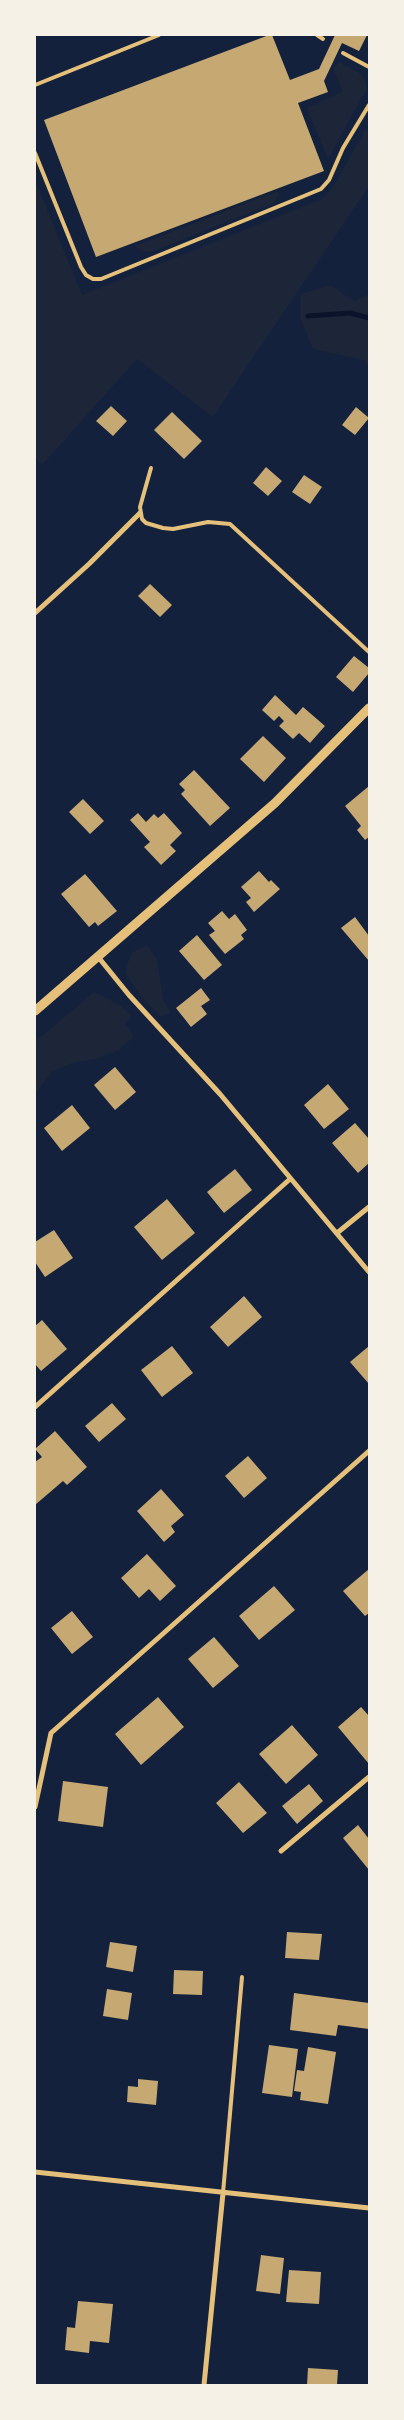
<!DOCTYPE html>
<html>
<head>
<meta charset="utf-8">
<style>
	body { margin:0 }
	#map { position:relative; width:404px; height:2420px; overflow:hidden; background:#14213d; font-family:Commissioner,sans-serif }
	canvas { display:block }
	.frame { position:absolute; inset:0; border:36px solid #f6f1e7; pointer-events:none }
</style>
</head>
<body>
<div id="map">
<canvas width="404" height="2420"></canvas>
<div class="frame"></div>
</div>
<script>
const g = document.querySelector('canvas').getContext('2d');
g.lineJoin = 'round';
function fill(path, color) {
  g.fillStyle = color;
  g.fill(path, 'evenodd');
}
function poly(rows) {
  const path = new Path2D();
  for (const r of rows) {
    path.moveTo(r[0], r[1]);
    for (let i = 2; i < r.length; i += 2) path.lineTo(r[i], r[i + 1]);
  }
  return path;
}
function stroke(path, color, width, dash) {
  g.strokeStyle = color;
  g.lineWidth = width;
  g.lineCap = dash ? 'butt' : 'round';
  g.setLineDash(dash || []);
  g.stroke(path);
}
fill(poly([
	[339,62,361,74,366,83,366,90,328,159,307,108,343,91,333,69],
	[365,130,369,131,369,186,213,417,137,359,42,465,35,457,35,180,82,295,322,199,335,184],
	[278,191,279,195,274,203,151,252,142,251,135,246],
	[331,285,354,301,369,294,369,367,364,360,313,349,301,320,301,294],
	[147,945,157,959,163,999,170,1012,161,1017,141,996,125,973,131,953],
	[94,992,121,1006,131,1015,125,1024,134,1037,118,1050,95,1059,72,1063,52,1072,35,1094,35,1042]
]), '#1d2539');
stroke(poly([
	[308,316,350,313,369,318]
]), '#0b132b', 5);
fill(poly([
	[269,35,272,35,290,80,319,69,335,35,367,35,359,51,342,43,324,81,328,92,298,103,324,171,96,257,44,120],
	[111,406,127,421,113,436,96,421],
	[356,407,369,418,355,435,342,425],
	[172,412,202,441,184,459,154,430],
	[266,467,282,481,268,496,253,483],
	[304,475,322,487,310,504,292,492],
	[150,584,172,605,160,617,138,596],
	[354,656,369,668,369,673,353,692,336,677],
	[275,695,296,715,303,707,325,726,310,743,299,733,293,739,279,726,284,721,279,716,274,721,262,710],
	[263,736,286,758,264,782,240,759],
	[194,770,230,808,210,826,181,794,185,790,179,784],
	[369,786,369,837,365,840,357,830,361,826,345,806],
	[83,799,104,821,90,834,69,812],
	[138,813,146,822,154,814,158,818,164,813,182,833,170,845,176,851,161,865,144,847,150,842,130,820],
	[259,871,269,882,271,880,280,889,254,912,246,902,251,898,241,887],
	[85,874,117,911,98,926,95,922,89,927,61,894],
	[222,911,229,919,235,914,247,930,241,935,244,939,225,954,209,935,215,931,208,923],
	[355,917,369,936,369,961,341,928],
	[197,935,222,965,204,980,179,951],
	[201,988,210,1000,201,1006,207,1014,191,1027,176,1008],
	[115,1067,136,1092,115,1110,94,1085],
	[328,1084,349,1109,324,1129,304,1105],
	[72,1105,90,1128,62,1151,44,1128],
	[355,1123,369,1139,369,1163,358,1173,332,1143],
	[235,1169,252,1190,224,1213,207,1192],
	[167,1199,195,1233,162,1260,134,1227],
	[54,1230,73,1258,45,1277,35,1262,35,1242],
	[244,1296,262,1317,228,1347,210,1327],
	[42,1320,67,1349,41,1371,35,1364,35,1326],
	[172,1346,193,1373,162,1397,141,1370],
	[369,1346,369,1384,350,1362],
	[112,1403,126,1419,99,1442,85,1426],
	[55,1431,87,1467,67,1485,63,1481,35,1505,35,1462,42,1457,35,1449],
	[248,1456,267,1478,244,1498,225,1476],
	[161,1489,184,1515,171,1526,175,1532,164,1542,137,1511],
	[147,1554,176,1586,160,1601,149,1589,139,1598,121,1578],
	[369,1569,369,1613,365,1616,343,1591],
	[274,1586,295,1610,259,1640,239,1616],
	[72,1611,93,1637,72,1654,51,1628],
	[214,1637,239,1666,213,1688,188,1659],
	[158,1697,184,1727,141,1765,115,1734],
	[361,1707,369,1716,369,1764,338,1727],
	[292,1725,318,1755,286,1784,259,1754],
	[63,1781,108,1787,103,1827,58,1821],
	[239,1782,267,1813,243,1833,216,1803],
	[309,1784,323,1801,297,1824,282,1806],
	[358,1825,369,1839,369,1870,343,1838],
	[287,1932,322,1934,319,1960,285,1958],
	[110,1942,137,1946,133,1972,106,1967],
	[174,1970,203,1971,202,1995,173,1994],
	[107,1989,132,1993,128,2020,103,2016],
	[294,1993,369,2003,369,2029,338,2025,336,2036,290,2030],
	[269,2045,298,2049,292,2097,262,2093],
	[308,2047,336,2052,328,2104,300,2100,301,2092,294,2091,297,2070,304,2071],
	[138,2079,158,2081,156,2105,127,2102,128,2086,138,2087],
	[261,2255,284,2258,280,2294,256,2291],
	[289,2270,321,2272,319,2304,286,2302],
	[78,2301,113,2304,109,2343,90,2341,89,2353,65,2350,67,2327,75,2328],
	[308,2368,338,2370,337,2385,307,2385]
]), '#c6a872');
stroke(poly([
	[317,35,323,39],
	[343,53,369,67],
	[35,85,159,35],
	[35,153,81,267,86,275,93,279,101,279,321,189,329,180,343,148,369,105],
	[151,468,140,507,142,519,146,523,163,528,173,529,208,522,230,524,369,652],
	[223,2193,242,1977]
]), '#e5c07b', 4);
stroke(poly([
	[35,613,89,564,140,513],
	[99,958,129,995,220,1094,369,1272],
	[337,1233,369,1207],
	[35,1407,290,1179],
	[35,1807,51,1733,369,1451],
	[281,1851,369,1777],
	[35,2172,369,2208],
	[204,2385,223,2193]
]), '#e5c07b', 5);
stroke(poly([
	[35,1011,275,803,369,708]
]), '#e5c07b', 9);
</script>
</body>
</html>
